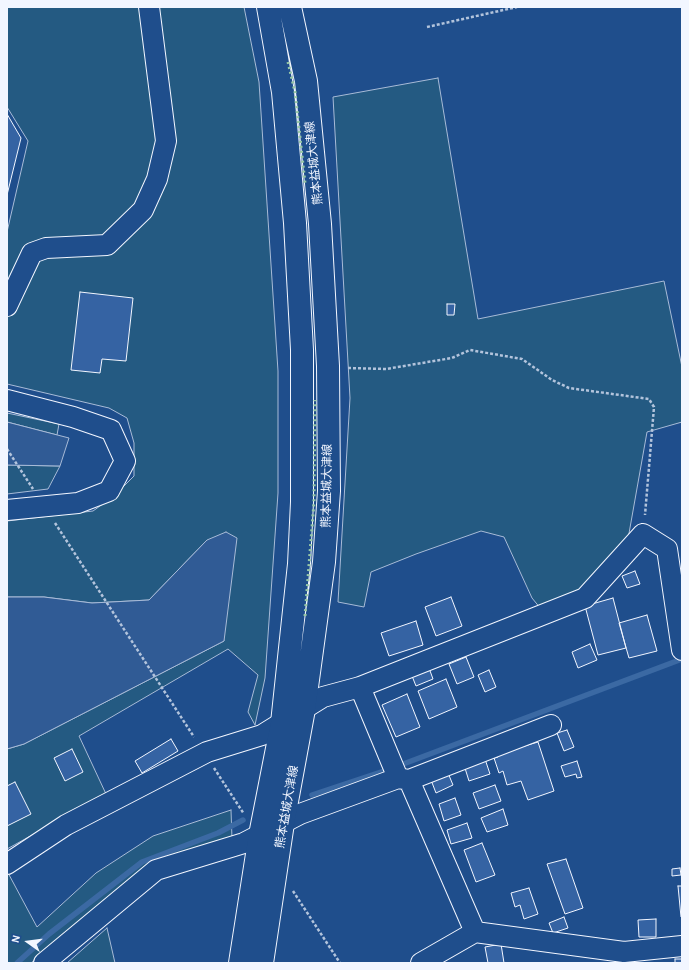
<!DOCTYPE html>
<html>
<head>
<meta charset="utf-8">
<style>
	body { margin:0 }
	#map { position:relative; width:689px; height:970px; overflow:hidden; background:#1f4e8c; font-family:"Alegreya Sans",sans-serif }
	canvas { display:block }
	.frame { position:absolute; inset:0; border:8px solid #f2f6ff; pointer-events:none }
	.north { position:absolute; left:8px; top:922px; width:40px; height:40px; -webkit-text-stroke:3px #1f4e8c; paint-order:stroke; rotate:284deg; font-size:11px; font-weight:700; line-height:16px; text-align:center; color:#f2f6ff }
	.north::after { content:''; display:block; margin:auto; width:14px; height:18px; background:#f2f6ff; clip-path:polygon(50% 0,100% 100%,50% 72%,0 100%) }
</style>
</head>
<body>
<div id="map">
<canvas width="689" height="970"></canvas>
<div class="frame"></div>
<div class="north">N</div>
</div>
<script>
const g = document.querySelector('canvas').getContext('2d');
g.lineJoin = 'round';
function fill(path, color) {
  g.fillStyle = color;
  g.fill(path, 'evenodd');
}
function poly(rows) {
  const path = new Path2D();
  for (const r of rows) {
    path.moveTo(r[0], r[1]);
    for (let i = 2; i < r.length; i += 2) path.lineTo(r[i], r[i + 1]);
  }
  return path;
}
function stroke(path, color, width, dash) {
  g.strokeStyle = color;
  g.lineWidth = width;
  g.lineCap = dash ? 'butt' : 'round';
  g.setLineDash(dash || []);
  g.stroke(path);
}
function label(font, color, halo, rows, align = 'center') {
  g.font = font + ' "Alegreya Sans","Noto Sans JP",sans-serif';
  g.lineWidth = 3;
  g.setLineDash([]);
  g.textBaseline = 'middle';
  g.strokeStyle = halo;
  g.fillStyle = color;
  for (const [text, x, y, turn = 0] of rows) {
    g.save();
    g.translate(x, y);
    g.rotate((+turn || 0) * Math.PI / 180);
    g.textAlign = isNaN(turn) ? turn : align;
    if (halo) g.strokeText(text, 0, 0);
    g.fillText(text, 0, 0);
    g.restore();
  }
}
const green = poly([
	[7,7,244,7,259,82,278,371,278,493,265,678,255,725,248,712,258,675,228,649,79,736,106,794,7,849,7,749,24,744,224,641,207,540,149,600,92,603,44,597,7,597,7,521,93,511,114,496,134,476,134,443,127,418,109,408,7,384,7,232,28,141,7,107,7,7],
	[438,78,478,319,664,281,682,367,682,422,647,432,628,539,583,592,541,609,532,598,504,537,481,531,416,554,371,572,364,607,338,602,350,398,333,97,438,78],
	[7,413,59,424,57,435,7,422,7,413],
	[7,465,60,466,48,489,7,494,7,465],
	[231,810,232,839,149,866,31,963,7,963,7,871,37,927,96,873,153,836,231,810],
	[107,928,115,963,67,963,107,928]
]);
fill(green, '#245a82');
stroke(green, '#a8bbd7', 1);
const parking = poly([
	[7,422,69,438,60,466,7,465,7,422],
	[226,532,237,538,224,641,24,744,7,749,7,597,44,597,92,603,149,600,207,540,226,532]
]);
fill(parking, '#305b95');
stroke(parking, '#a8bbd7', 1);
stroke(poly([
	[312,795,390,769,682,659],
	[17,963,49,934,142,862,218,833,243,820]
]), '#3b69a3', 5.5);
const building = poly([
	[7,114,21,138,7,195,7,114],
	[80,292,133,298,126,361,102,359,100,373,71,370,80,292],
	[447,304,455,304,454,315,447,315,447,304],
	[635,571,640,584,627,588,622,576,635,571],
	[451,597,462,626,436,636,425,607,451,597],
	[613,598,626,648,598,655,585,606,613,598],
	[647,615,657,651,629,658,619,623,647,615],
	[416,621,423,645,389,656,381,633,416,621],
	[590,644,597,660,578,668,572,652,590,644],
	[466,657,474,677,457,684,449,664,466,657],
	[429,668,433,679,416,686,412,676,429,668],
	[489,670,496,687,485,692,478,675,489,670],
	[446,679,457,707,429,719,418,691,446,679],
	[407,694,420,727,396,737,382,705,407,694],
	[567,730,574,747,564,751,557,733,567,730],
	[171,739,178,751,142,773,135,761,171,739],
	[519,741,521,747,538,742,554,791,528,800,521,781,507,785,503,771,499,773,494,758,498,757,496,749,519,741],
	[72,749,83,772,65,781,54,758,72,749],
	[485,759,490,774,469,781,464,765,485,759],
	[577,761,582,777,577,778,576,774,565,777,561,766,577,761],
	[448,773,453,785,436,793,431,780,448,773],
	[15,782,31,814,7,826,7,786,15,782],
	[495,785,501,801,479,809,473,793,495,785],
	[455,798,461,815,444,821,439,804,455,798],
	[503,809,508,825,487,832,481,818,503,809],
	[467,823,472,838,451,844,447,830,467,823],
	[482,843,495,875,476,882,464,850,482,843],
	[566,859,583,908,565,914,547,864,566,859],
	[680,868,681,875,672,876,672,869,680,868],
	[678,886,682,886,682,917,681,917,678,886],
	[529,888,538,914,524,919,520,905,515,907,511,893,529,888],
	[564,917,568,928,553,933,549,923,564,917],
	[656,919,656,937,639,937,638,920,656,919],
	[501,944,504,963,488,963,485,947,501,944],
	[675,959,682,959,682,963,675,963,675,959]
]);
fill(building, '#3563a3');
stroke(building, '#f2f6ff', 1);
const minor = poly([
	[7,306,32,253,46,248,107,245,143,210,157,179,166,141,149,7],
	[7,400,73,417,111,430,125,461,109,491,78,503,7,510],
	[360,687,398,778,409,780,551,725],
	[409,780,475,932,624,952,682,946],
	[7,864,66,825,207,752,262,735,323,697,360,687,585,598,643,534,667,549,682,650],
	[44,963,156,870,244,843,300,814,398,778],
	[421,963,475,932]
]);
const major = poly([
	[240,963,260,835,282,723,299,564,302,502,302,350,295,223,283,92,268,7],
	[262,963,283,823,304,709,324,562,329,491,328,366,320,224,306,81,290,7]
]);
stroke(minor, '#f2f6ff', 22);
stroke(major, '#f2f6ff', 24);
stroke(poly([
	[427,27,517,7],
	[348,368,386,369,452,358,470,350,522,359,552,380,569,388,649,399,654,407,645,515],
	[7,449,33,489],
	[55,523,194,737],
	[214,768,244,814],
	[293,891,340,963]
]), '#b3c4dc', 2.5, [3, 2]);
stroke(minor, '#1f4e8c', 20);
stroke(major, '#1f4e8c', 22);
stroke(poly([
	[288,62,295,92,305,183],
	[305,616,314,502,315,400]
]), '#97c8a6', 3, [2, 3]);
label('12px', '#f2f6ff', '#1f4e8c', [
	["熊本益城大津線",314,163,-96],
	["熊本益城大津線",327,486,-89],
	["熊本益城大津線",287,807,-80]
]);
</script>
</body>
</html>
